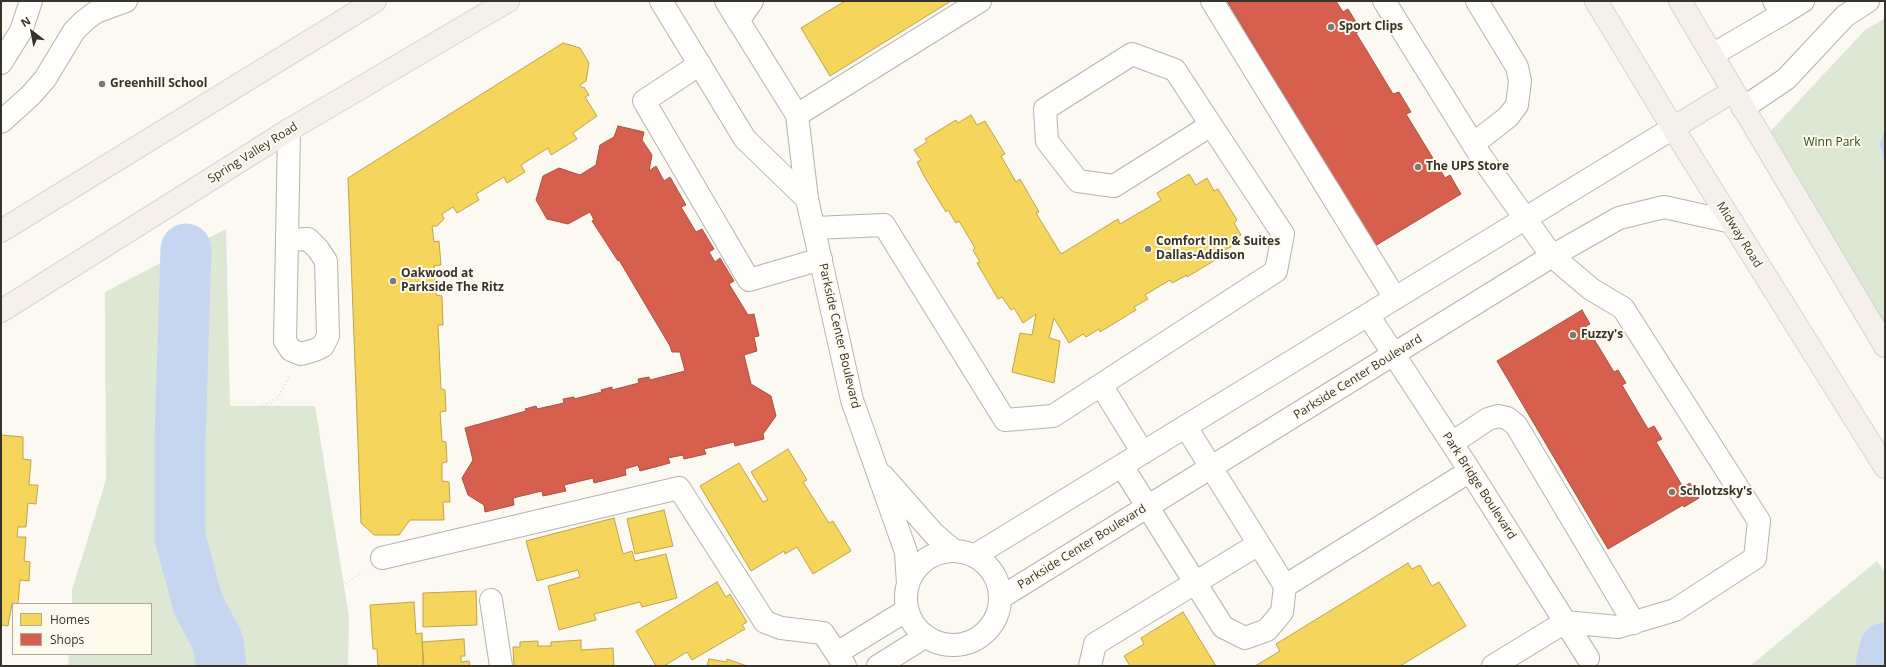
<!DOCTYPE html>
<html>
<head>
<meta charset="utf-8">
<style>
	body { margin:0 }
	#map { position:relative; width:1886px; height:667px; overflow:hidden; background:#fbf9f2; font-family:"Open Sans",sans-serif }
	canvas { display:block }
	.frame { position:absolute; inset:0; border:2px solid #36332b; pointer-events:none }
	.legend { position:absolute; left:12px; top:603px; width:140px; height:52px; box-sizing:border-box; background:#fffaee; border:1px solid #afaaa0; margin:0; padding:5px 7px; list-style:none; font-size:12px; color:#36332b }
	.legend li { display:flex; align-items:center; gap:8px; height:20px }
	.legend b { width:20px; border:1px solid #afaaa0 }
	.north { position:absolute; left:12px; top:12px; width:40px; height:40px; -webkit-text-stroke:3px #fffaee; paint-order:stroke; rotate:328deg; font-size:11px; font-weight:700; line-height:16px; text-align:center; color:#36332b }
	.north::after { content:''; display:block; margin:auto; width:14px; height:18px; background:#36332b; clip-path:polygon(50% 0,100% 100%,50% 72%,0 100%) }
</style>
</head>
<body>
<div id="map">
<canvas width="1886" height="667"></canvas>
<div class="frame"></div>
<ul class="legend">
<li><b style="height:11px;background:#f6d55c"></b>Homes</li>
<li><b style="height:11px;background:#d6604d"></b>Shops</li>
</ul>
<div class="north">N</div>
</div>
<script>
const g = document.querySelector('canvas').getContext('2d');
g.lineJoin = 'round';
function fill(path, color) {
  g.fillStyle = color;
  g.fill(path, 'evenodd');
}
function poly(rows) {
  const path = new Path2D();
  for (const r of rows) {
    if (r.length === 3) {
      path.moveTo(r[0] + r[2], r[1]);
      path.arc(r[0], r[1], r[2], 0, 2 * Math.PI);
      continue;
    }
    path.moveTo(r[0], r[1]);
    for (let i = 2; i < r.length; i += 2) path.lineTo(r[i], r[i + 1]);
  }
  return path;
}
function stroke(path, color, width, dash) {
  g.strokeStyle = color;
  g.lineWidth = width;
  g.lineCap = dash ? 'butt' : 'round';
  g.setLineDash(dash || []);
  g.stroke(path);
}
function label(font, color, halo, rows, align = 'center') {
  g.font = font + ' "Open Sans",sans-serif';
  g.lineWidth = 4;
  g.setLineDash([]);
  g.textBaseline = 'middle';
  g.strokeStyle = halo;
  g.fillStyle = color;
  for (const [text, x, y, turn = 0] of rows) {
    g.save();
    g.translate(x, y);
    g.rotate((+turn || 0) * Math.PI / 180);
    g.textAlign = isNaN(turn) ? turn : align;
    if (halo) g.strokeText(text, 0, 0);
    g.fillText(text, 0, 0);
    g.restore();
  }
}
fill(poly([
	[1885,18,1885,336,1766,136,1865,30],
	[226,229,230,406,315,406,349,617,348,666,68,666,69,654,151,654,151,604,72,604,72,590,106,480,105,292],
	[1877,561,1885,573,1885,666,1750,666]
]), '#dce7d4');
fill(poly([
	[1885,129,1885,165,1880,144]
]), '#c6d5f0');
const homes = poly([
	[845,1,951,1,830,76,801,28,845,1],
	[563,43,580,48,589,63,586,81,580,85,582,88,584,87,589,95,585,97,597,116,573,133,577,139,551,155,548,148,521,165,525,172,507,183,504,177,476,194,479,200,457,213,453,207,442,214,444,219,437,226,432,226,434,242,439,241,441,265,434,266,436,295,442,296,443,325,438,325,441,389,445,390,446,411,440,412,442,441,446,442,447,462,442,463,442,481,449,482,450,502,443,502,444,520,410,520,399,535,374,535,361,523,348,178,563,43],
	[971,115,977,125,985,121,1005,154,1001,156,1016,182,1020,179,1039,212,1036,213,1061,254,1118,219,1120,224,1161,200,1157,193,1189,174,1196,185,1207,178,1214,191,1218,189,1237,220,1234,223,1241,235,1231,241,1234,245,1220,253,1222,256,1187,277,1187,275,1172,283,1170,280,1145,295,1148,299,1134,307,1136,310,1100,332,1099,329,1086,337,1083,334,1069,343,1054,318,1049,338,1060,341,1054,383,1012,372,1020,333,1032,335,1036,314,1023,323,1014,308,1011,310,1002,297,998,299,977,263,980,262,973,250,975,248,959,221,956,223,948,210,946,212,924,176,917,162,921,160,914,150,927,142,925,139,956,120,958,123,971,115],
	[1,435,23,437,23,459,31,460,29,485,38,485,36,504,28,503,26,527,18,527,17,537,26,537,24,561,30,562,29,581,20,580,18,604,12,604,8,626,1,625,1,435],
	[788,449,807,480,803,482,829,523,833,521,851,551,813,574,797,547,785,554,784,551,751,571,700,486,739,463,763,502,768,500,751,472,788,449],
	[664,510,673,546,635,554,627,519,664,510],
	[614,518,623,554,632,551,635,561,666,554,677,598,642,607,640,602,594,614,596,620,559,630,548,586,580,577,578,570,537,581,526,541,614,518],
	[1408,563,1412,569,1420,565,1432,586,1439,582,1466,626,1400,666,1255,666,1280,651,1276,644,1408,563],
	[717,582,726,597,730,594,747,622,742,625,745,629,692,660,687,652,664,666,656,666,636,631,717,582],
	[476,591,477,625,423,627,423,593,476,591],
	[414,602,416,634,422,633,423,666,378,666,377,649,373,649,370,605,414,602],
	[1183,612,1216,666,1130,666,1124,656,1144,644,1141,638,1183,612],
	[464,639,465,656,461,656,461,662,469,661,470,666,424,666,422,642,464,639],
	[581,640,581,650,613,648,614,666,514,666,513,647,520,647,520,642,538,641,538,646,551,646,551,642,581,640],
	[709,659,727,662,727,659,747,666,707,666,709,659]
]);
fill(homes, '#f6d55c');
stroke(homes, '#bca44d', 1);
const shops = poly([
	[1227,1,1336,1,1343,12,1348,9,1361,30,1356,33,1393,94,1399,92,1411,112,1406,114,1445,178,1450,175,1461,194,1375,246,1227,1],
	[618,126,644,132,642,140,652,155,649,171,656,166,664,181,670,177,686,205,681,207,696,232,702,229,714,249,709,252,715,262,720,258,734,281,729,284,748,315,754,314,759,336,754,337,757,351,744,355,751,384,771,396,776,416,763,434,764,439,735,446,734,442,704,449,706,454,684,459,683,455,668,458,670,463,640,471,638,465,625,469,626,475,594,483,593,478,564,485,566,491,543,496,542,491,513,498,514,505,485,512,484,505,468,495,462,478,473,460,465,428,526,411,525,409,536,406,537,409,564,403,563,399,574,397,574,399,602,392,601,390,612,387,612,390,639,383,638,379,649,377,650,380,685,371,680,352,672,352,670,346,619,260,618,261,592,221,594,220,590,212,568,224,547,219,536,200,543,176,559,168,580,175,596,165,600,145,614,137,618,126],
	[1582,310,1590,324,1586,326,1614,372,1618,370,1626,383,1622,385,1648,429,1654,426,1662,439,1656,442,1683,487,1690,483,1699,498,1684,507,1683,505,1608,549,1497,361,1582,310]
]);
fill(shops, '#d6604d');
stroke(shops, '#a65243', 1);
stroke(poly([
	[186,249,180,441,180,537,198,604,218,642,221,666],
	[1881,666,1885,648]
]), '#c6d5f0', 51);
const minor = poly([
	[661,1,745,139,807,199],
	[726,1,797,115,807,199,852,400,906,552,908,584],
	[1212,1,1395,298],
	[1384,1,1480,155,1552,256,1591,289,1623,308,1759,521,1755,558,1675,610,1618,627,1565,622,1493,666],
	[1782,14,1803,1],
	[738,21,752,1],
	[1712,55,1782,14,1774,1],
	[1,63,21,31,31,1],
	[700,64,644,101,749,280,821,259],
	[1743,108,1786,79,1845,16,1868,1],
	[797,115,980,1],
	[1,122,30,96,45,79,74,31,84,21,96,12,126,1],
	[1473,144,1508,117,1517,105,1520,81,1517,67,1477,1],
	[814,228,884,225,1005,420,1053,416,1276,271,1283,234,1211,125,1175,70,1132,54,1045,109,1047,141,1078,181,1114,186,1211,125],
	[287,240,308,239,318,249,326,261,328,336,323,346,315,350,301,354,291,350,285,341,287,240,289,130],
	[1368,315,1470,471,1588,658],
	[1101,385,1143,453],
	[1452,443,1488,419,1498,416,1507,418,1516,425,1634,623],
	[1122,466,1223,627,1245,638,1267,630,1282,612,1285,586,1186,427],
	[883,476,934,534,954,551],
	[953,598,47],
	[974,556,1673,128],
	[382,558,679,488,765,622,781,628,823,633,845,666],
	[1285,586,1470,471],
	[1000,598,1552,256,1619,218,1664,207,1732,222],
	[491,600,501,666],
	[837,653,907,610],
	[878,666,926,636],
	[1090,666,1095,644,1257,545]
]);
const major = poly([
	[1596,1,1673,128,1885,467],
	[1680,1,1885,346],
	[1673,128,1733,91],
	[1,231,375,1],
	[1,311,289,130,508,1]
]);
stroke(minor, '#b6b3ac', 24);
stroke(major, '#d5d4d0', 24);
stroke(poly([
	[289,377,278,398,246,415,240,428,313,607,318,629,331,666],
	[313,607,362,572]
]), '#e1e0de', 2.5, [1, 3]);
stroke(minor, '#fefefd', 22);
stroke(major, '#f5f0eb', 22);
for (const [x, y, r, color] of [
	[1331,27,4,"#7b7871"],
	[102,84,4,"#7b7871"],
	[1418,167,4,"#7b7871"],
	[1148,249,4,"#7b7871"],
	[393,281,4,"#7b7871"],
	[1573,335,4,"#7b7871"],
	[1672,492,4,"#7b7871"]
]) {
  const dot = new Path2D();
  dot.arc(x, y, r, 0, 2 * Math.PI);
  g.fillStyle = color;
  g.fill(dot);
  stroke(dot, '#fffaee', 1.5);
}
label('bold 12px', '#36332b', '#fffaee', [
	["Sport Clips",1339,27],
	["Greenhill School",110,84],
	["The UPS Store",1426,167],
	["Comfort Inn & Suites",1156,242],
	["Dallas-Addison",1156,256],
	["Oakwood at",401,274],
	["Parkside The Ritz",401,288],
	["Fuzzy's",1581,335],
	["Schlotzsky's",1680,492]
], 'left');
label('12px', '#2a4f18', '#fffaee', [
	["Winn Park",1832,143]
]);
label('12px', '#36332b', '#fffaee', [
	["Spring Valley Road",253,153,-32],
	["Midway Road",1739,235,58],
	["Parkside Center Boulevard",839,336,77],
	["Parkside Center Boulevard",1358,377,-32],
	["Park Bridge Boulevard",1479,486,57],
	["Parkside Center Boulevard",1082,547,-32]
]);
</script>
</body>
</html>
